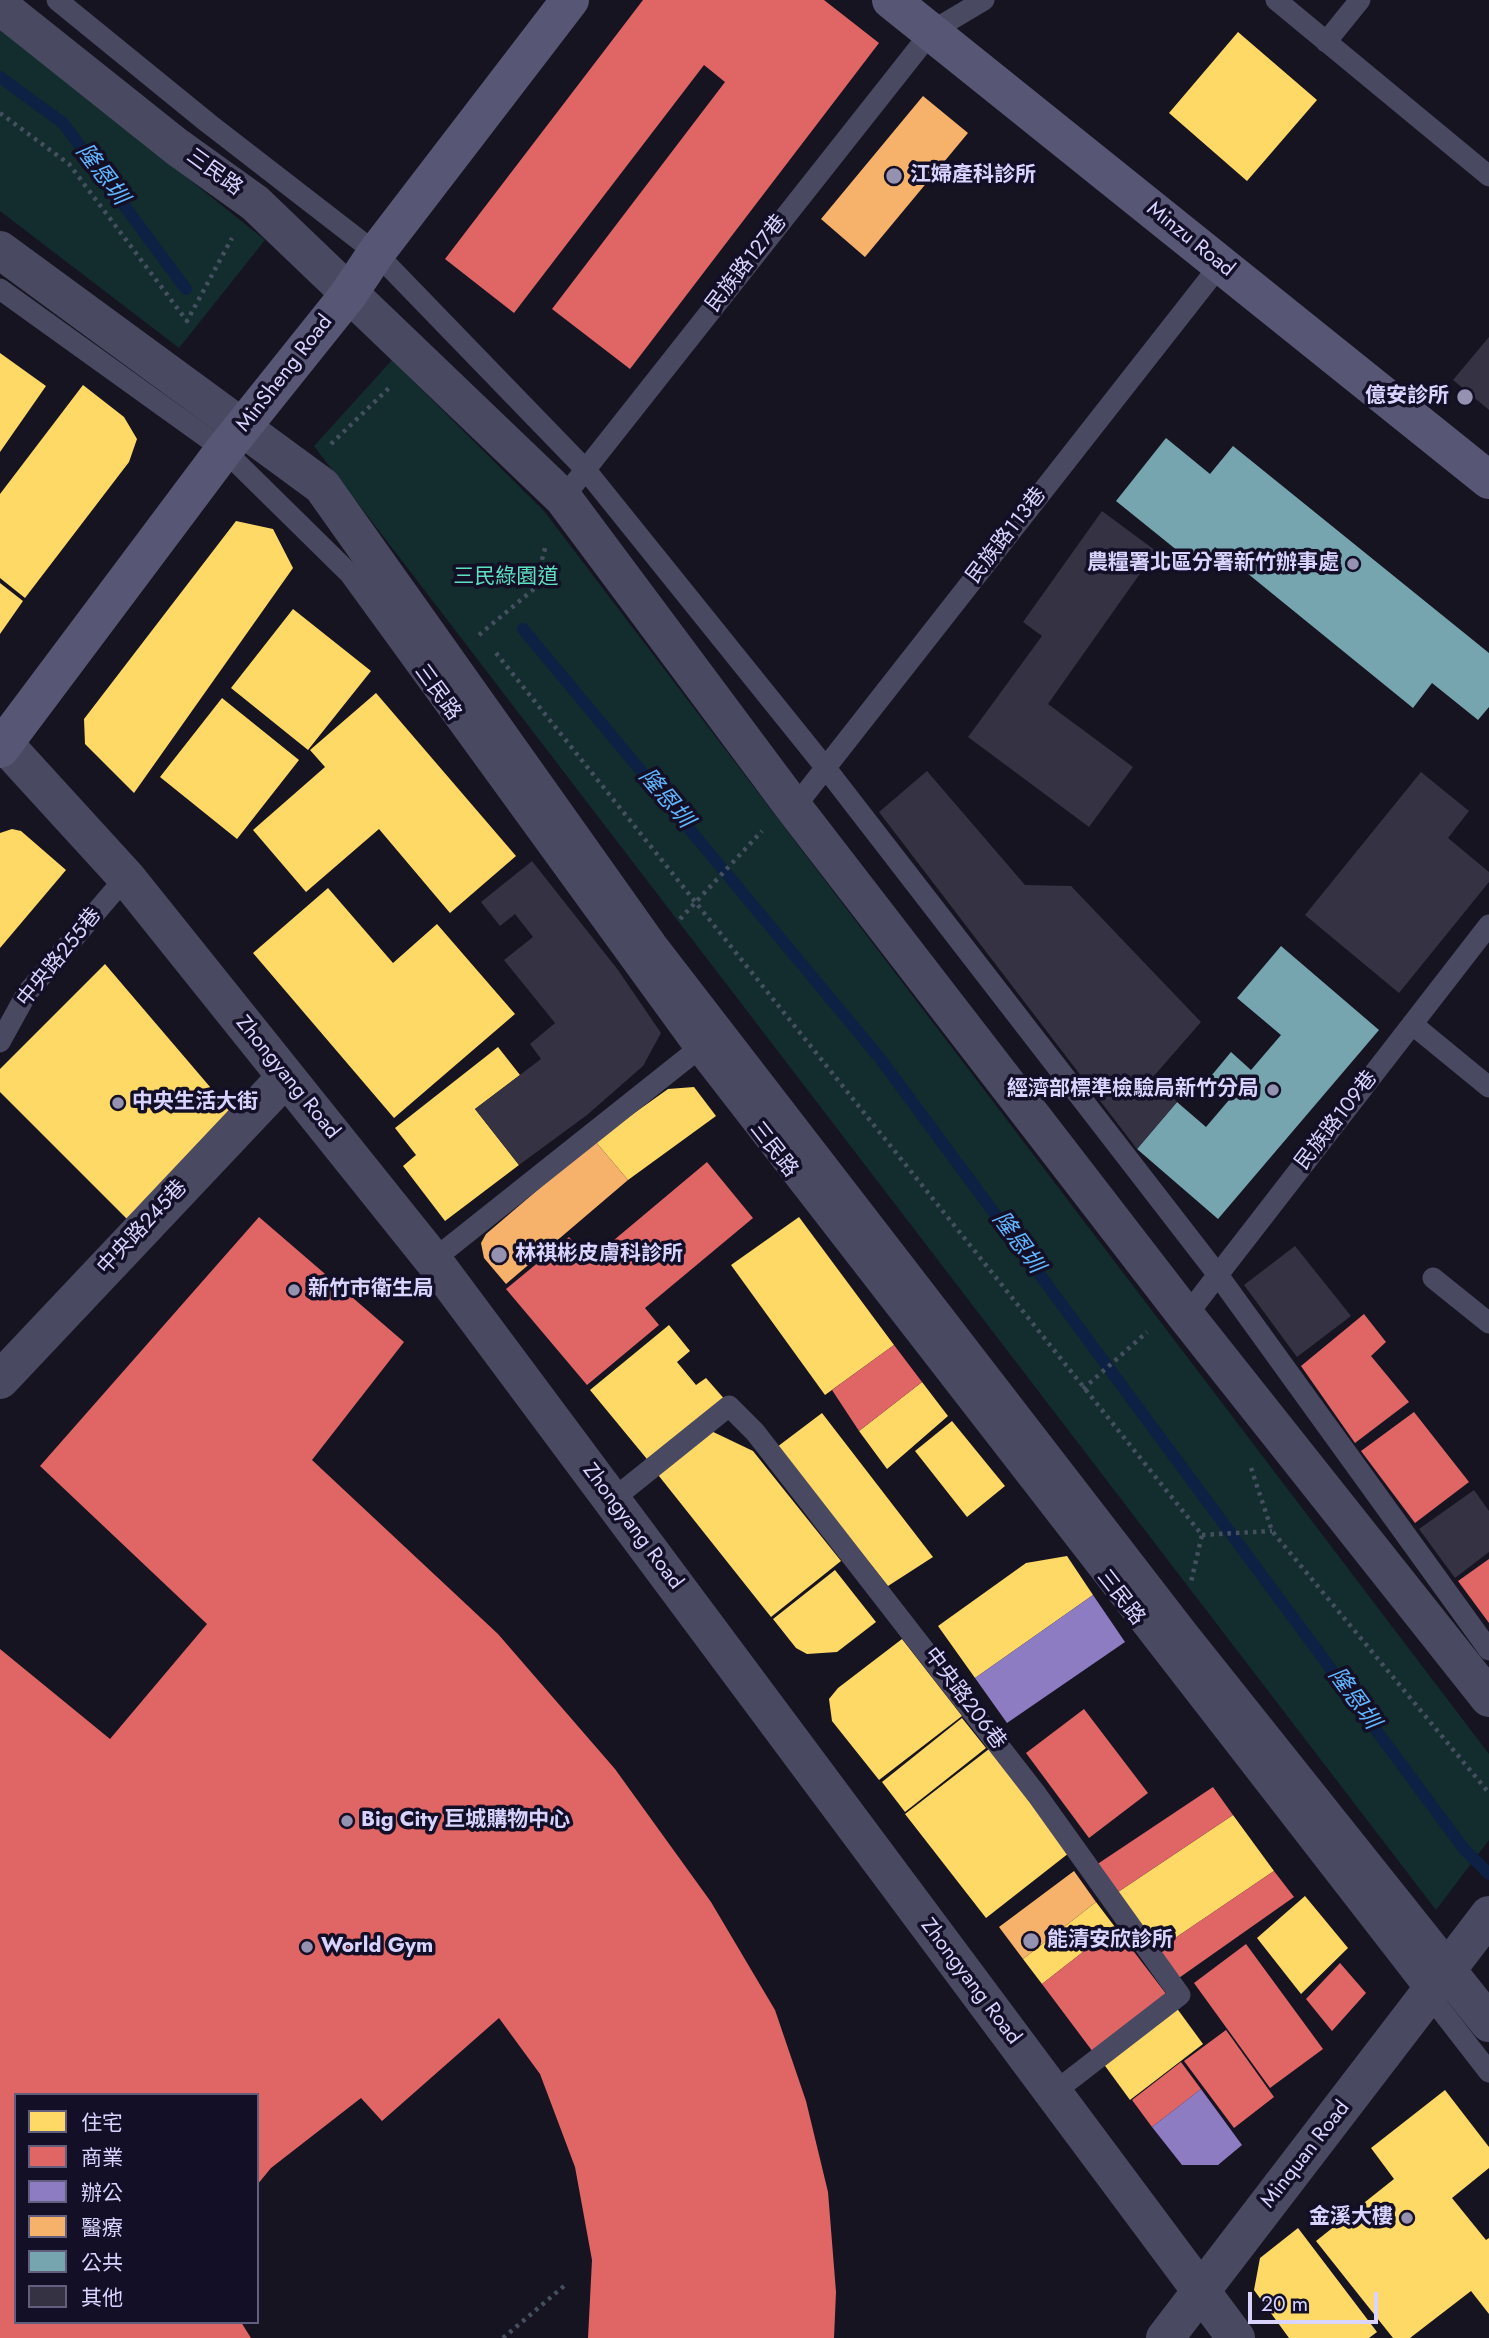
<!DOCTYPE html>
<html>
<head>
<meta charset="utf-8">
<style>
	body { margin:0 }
	#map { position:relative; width:1489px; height:2338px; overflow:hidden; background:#161421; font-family:Jost,"Noto Sans TC",sans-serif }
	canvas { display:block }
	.legend { position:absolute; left:14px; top:2093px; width:245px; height:231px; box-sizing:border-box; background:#130f26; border:2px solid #625e7d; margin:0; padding:9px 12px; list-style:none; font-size:21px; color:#d9d4ff }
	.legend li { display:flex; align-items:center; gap:14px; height:35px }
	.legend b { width:35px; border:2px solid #625e7d }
	.scale { position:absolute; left:1248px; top:2292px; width:130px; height:32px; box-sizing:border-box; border:4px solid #d9d4ff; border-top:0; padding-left:9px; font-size:21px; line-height:24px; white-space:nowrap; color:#d9d4ff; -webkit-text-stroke:5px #130f26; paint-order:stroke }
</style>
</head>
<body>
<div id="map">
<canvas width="1489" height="2338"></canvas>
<ul class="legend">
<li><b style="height:19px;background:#ffd966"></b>住宅</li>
<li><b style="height:19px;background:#e06666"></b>商業</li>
<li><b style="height:19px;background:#8e7cc3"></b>辦公</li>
<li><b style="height:19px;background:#f6b26b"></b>醫療</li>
<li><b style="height:19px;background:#76a5af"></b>公共</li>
<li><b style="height:19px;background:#343243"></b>其他</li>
</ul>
<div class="scale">20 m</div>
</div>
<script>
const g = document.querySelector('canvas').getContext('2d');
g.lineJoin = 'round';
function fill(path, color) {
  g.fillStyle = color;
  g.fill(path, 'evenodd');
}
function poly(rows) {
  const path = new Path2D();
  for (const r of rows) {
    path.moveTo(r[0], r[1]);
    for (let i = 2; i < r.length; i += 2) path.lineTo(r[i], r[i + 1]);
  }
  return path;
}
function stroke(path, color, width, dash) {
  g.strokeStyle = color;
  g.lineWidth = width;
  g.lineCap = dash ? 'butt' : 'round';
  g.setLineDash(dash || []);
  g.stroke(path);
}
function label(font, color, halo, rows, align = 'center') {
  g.font = font + ' Jost,"Noto Sans TC",sans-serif';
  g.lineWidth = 7;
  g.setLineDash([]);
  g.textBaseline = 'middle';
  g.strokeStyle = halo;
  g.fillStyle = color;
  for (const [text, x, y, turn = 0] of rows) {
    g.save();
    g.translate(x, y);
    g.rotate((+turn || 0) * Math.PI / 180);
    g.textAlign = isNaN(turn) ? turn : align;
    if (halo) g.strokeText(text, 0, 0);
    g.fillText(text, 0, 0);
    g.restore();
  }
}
fill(poly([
	[0,28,265,240,179,348,0,211],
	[392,360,544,511,1489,1754,1489,1840,1436,1910,314,446]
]), '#132c2d');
fill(poly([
	[1238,32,1317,100,1247,181,1169,113],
	[0,353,46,386,0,452],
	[83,385,124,417,137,439,129,462,25,598,0,578,0,494],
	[236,521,273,529,293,568,134,793,85,744,84,719],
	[0,583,23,601,0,634],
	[293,609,371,671,308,750,231,688],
	[376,693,516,856,450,913,379,829,306,892,253,830,325,767,310,750],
	[222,698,299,760,237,839,160,777],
	[12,829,21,831,66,870,0,948,0,833],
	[328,888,393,963,437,924,515,1014,394,1118,253,953],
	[105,964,234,1115,129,1221,0,1092,0,1069],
	[498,1047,520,1075,475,1109,519,1165,445,1221,403,1166,416,1155,395,1128],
	[694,1087,716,1116,628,1180,595,1141,668,1089],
	[799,1217,894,1345,825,1395,731,1265],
	[669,1325,690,1351,677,1362,696,1385,706,1378,727,1402,651,1464,590,1390],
	[922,1382,948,1416,887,1469,859,1431],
	[822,1413,933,1557,888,1586,777,1447],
	[952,1421,1005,1486,967,1517,915,1451],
	[707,1429,753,1451,841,1561,771,1617,655,1471],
	[1067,1556,1093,1595,975,1678,938,1626,1026,1563],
	[835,1570,876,1622,837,1652,807,1654,796,1648,773,1619],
	[902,1639,962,1716,879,1780,832,1721,829,1699,838,1688],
	[962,1718,986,1748,905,1812,882,1782],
	[989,1749,1069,1853,986,1918,905,1814],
	[1233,1815,1274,1871,1156,1951,1115,1894],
	[1305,1896,1348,1948,1301,1994,1257,1938],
	[1096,1902,1115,1927,1042,1984,1023,1959],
	[1173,2003,1203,2044,1130,2100,1100,2059],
	[1445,2090,1489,2147,1489,2168,1452,2198,1486,2240,1489,2238,1489,2314,1471,2291,1410,2338,1393,2338,1316,2241,1394,2179,1371,2148],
	[1298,2228,1377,2332,1369,2338,1289,2338,1254,2290,1260,2258]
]), '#ffd966');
fill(poly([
	[643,0,824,0,879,43,630,369,552,309,725,82,704,65,514,313,445,259],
	[707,1162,753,1218,645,1308,659,1325,587,1385,506,1289,569,1237,589,1261],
	[259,1217,404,1342,312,1460,498,1634,615,1769,711,1902,775,2010,806,2101,828,2192,836,2292,834,2338,588,2338,592,2260,575,2167,540,2074,499,2018,382,2121,361,2098,271,2168,257,2185,257,2095,16,2095,16,2322,241,2322,251,2338,0,2338,0,1649,110,1739,207,1624,40,1466],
	[1364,1314,1386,1342,1371,1356,1409,1402,1355,1443,1301,1366],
	[894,1345,922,1382,859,1431,832,1390],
	[1414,1412,1469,1482,1415,1523,1361,1451],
	[1489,1559,1489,1623,1458,1581],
	[1084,1709,1148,1793,1089,1838,1026,1753],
	[1213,1787,1233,1815,1115,1894,1096,1865],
	[1274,1871,1294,1897,1176,1980,1156,1951],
	[1115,1927,1170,1999,1096,2056,1042,1984],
	[1246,1944,1323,2049,1270,2088,1194,1983],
	[1340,1963,1366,1993,1332,2031,1306,1999],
	[1226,2030,1274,2097,1234,2128,1184,2061],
	[1181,2062,1201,2089,1152,2127,1132,2100]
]), '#e06666');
fill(poly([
	[1093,1595,1125,1642,1007,1723,975,1678],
	[1201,2089,1242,2145,1218,2165,1182,2165,1152,2127]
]), '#8e7cc3');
fill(poly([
	[923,96,968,133,865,257,821,219],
	[595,1141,628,1180,506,1284,484,1258,481,1243,486,1234],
	[1074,1871,1096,1902,1023,1959,999,1927]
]), '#f6b26b');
fill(poly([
	[1166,438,1210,474,1233,446,1489,653,1489,707,1478,720,1432,683,1413,708,1215,547,1199,568,1116,501],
	[1281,946,1379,1030,1218,1219,1137,1149,1177,1102,1206,1127,1229,1100,1207,1081,1231,1052,1251,1070,1281,1035,1237,998]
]), '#76a5af');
stroke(poly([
	[0,77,63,123,186,289],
	[523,629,879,1057,1464,1849,1489,1874]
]), '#0d2144', 12);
fill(poly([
	[1489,337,1489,410,1453,380],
	[1102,511,1156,551,1048,704,1133,767,1089,827,968,737,1042,636,1023,622],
	[927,771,1025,885,1071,886,1201,1022,1153,1077,1177,1102,1137,1149,879,812],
	[1421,772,1469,811,1448,838,1489,872,1489,882,1399,993,1305,915],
	[532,861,618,970,661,1033,643,1066,587,1115,519,1165,475,1109,541,1059,530,1044,555,1023,504,960,533,937,515,914,500,926,481,902],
	[1295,1246,1351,1316,1297,1357,1244,1285],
	[1474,1490,1489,1511,1489,1552,1455,1578,1419,1529]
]), '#343243');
stroke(poly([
	[0,113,69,164,187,321,232,238],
	[331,444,390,387],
	[479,635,534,589,546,545],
	[496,653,1202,1535,1191,1582],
	[680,919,762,831],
	[1083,1389,1147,1332],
	[1251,1468,1272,1531,1489,1793],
	[1202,1535,1272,1531],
	[503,2338,564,2286]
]), '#44505f', 4.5, [3.5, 5]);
stroke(poly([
	[57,0,208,123,376,253,585,469,825,767,1218,1275,1489,1650],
	[1276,0,1489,176],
	[1326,42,1360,0],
	[0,289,224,450,350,574,696,1050,1489,2072],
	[563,498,932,31,984,0],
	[794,808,1220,265],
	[1412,1024,1489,1087],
	[0,1042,27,993,126,877],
	[433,1260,707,1042],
	[1433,1278,1489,1323],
	[1186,1316,1489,925],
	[612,1500,729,1406,755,1432,1037,1795,1180,1995,1053,2093]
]), '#4a4962', 21);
stroke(poly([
	[0,6,177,147,255,203,563,498,794,808,1186,1316,1489,1698],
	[0,250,322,486,649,947,1179,1634,1489,2023],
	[0,739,126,877,433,1260,1236,2338],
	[0,1380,286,1077],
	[1165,2338,1489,1915]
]), '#4a4962', 38);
stroke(poly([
	[891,0,1489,480],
	[0,749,224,450,348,295,376,253,570,0]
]), '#575674', 38);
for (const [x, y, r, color] of [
	[894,176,9,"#9591b1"],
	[1465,397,9,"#9591b1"],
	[1353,564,7,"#9591b1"],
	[1273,1090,7,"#9591b1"],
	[118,1103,7,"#9591b1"],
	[499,1255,9,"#9591b1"],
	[294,1290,7,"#9591b1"],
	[347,1821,7,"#9591b1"],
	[1031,1941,9,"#9591b1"],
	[307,1947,7,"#9591b1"],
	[1407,2218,7,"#9591b1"]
]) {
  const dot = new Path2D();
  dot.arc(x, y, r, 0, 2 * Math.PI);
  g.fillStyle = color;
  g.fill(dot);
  stroke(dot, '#130f26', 2.5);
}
label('21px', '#d9d4ff', '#130f26', [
	["三民路",214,173,36],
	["Minzu Road",1190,240,39],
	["民族路127巷",747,264,-52],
	["MinSheng Road",285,374,-52],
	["民族路113巷",1007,536,-52],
	["三民路",437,693,54],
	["中央路255巷",60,958,-51],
	["Zhongyang Road",287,1078,51],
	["民族路109巷",1337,1121,-52],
	["三民路",773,1150,52],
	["中央路245巷",143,1228,-47],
	["Zhongyang Road",632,1527,53],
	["三民路",1120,1598,52],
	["中央路206巷",964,1699,53],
	["Zhongyang Road",970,1982,53],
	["Minquan Road",1306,2155,-52]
]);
label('bold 21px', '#d9d4ff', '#130f26', [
	["江婦產科診所",910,176],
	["億安診所",1449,397,"right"],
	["農糧署北區分署新竹辦事處",1339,564,"right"],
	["經濟部標準檢驗局新竹分局",1259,1090,"right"],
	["中央生活大街",132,1103],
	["林祺彬皮膚科診所",515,1255],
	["新竹市衛生局",308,1290],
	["Big City 巨城購物中心",361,1821],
	["能清安欣診所",1047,1941],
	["World Gym",321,1947],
	["金溪大樓",1393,2218,"right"]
], 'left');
label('21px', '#5fe0c0', '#130f26', [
	["三民綠園道",506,578]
]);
label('italic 23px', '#62b6ff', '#130f26', [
	["隆恩圳",101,175,53],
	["隆恩圳",665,799,50],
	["隆恩圳",1017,1243,54],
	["隆恩圳",1353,1699,54]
]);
</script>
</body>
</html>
